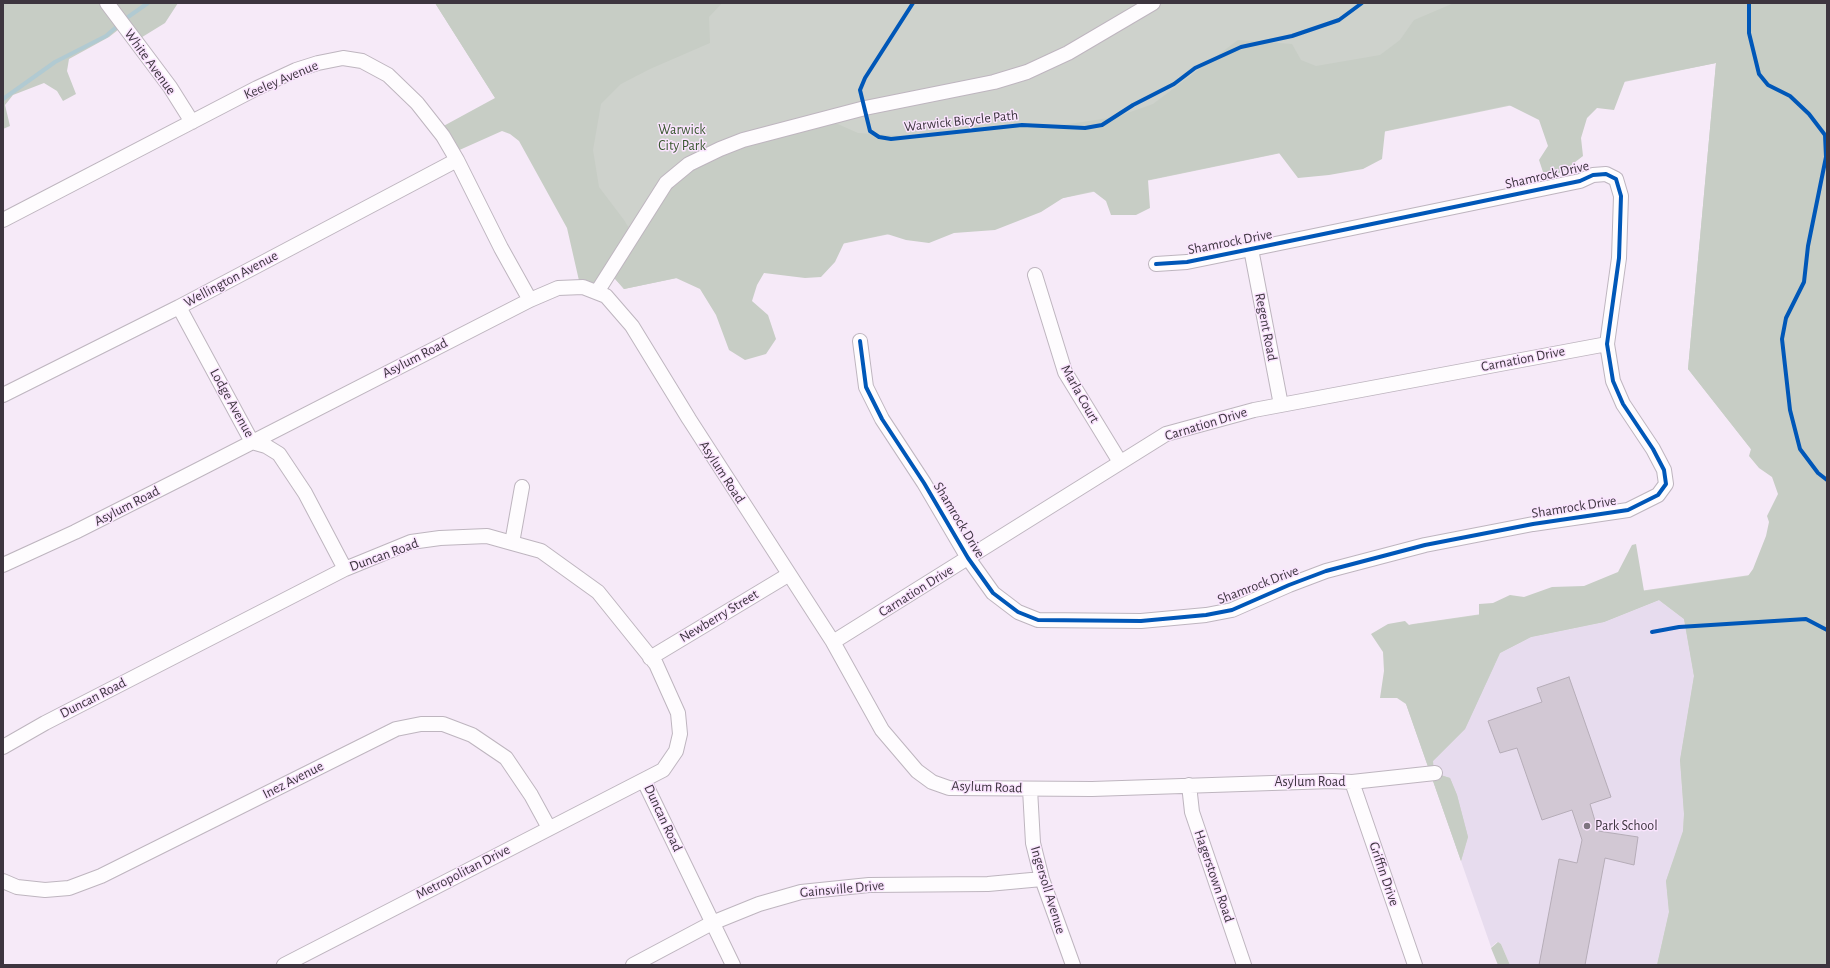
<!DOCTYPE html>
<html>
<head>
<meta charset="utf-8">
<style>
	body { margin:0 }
	#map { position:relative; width:1830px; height:968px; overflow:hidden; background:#f6eaf8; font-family:"Alegreya Sans",sans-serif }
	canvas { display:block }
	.frame { position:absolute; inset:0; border:4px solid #3d353f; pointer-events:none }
</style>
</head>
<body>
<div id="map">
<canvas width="1830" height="968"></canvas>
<div class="frame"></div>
</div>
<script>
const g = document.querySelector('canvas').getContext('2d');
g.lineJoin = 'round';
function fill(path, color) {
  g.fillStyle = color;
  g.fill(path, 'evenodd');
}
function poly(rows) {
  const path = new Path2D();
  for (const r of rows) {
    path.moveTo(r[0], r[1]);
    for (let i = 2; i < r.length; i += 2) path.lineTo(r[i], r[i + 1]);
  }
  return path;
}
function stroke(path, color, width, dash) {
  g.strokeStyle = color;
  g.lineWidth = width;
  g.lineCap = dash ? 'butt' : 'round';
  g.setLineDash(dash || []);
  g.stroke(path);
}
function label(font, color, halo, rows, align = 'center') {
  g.font = font + ' "Alegreya Sans",sans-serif';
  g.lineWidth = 3;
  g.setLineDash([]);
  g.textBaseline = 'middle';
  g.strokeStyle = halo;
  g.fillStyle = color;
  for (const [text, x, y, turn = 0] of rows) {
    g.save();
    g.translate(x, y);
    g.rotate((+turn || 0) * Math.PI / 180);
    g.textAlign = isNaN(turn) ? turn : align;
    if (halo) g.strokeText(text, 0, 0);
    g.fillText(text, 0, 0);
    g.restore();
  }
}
fill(poly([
	[1659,600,1684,619,1694,676,1680,760,1684,814,1683,832,1666,881,1669,912,1657,965,1510,965,1501,944,1497,942,1491,947,1461,861,1468,837,1434,773,1433,761,1443,749,1484,686,1500,653,1531,637,1604,622]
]), '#e7dcee');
fill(poly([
	[435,3,1827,3,1827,965,1657,965,1669,912,1666,881,1683,832,1684,814,1680,760,1694,676,1684,619,1659,600,1604,622,1531,637,1500,653,1465,729,1433,761,1434,773,1450,778,1457,795,1468,837,1461,861,1381,632,1413,624,1798,568,1776,481,1688,369,1716,63,624,289,598,260]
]), '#ced2cc');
fill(poly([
	[3,3,178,3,165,23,139,39,123,26,109,37,69,59,67,71,76,94,63,101,57,91,44,83,13,95,5,105,10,126,3,129],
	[435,3,722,3,709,17,710,43,650,69,621,84,601,104,593,150,599,187,624,220,633,235,672,183,722,149,831,121,858,133,923,137,979,127,1055,126,1116,117,1153,104,1238,40,1292,44,1301,60,1316,66,1380,55,1400,40,1414,20,1454,3,1827,3,1827,617,1824,622,1827,624,1827,965,1657,965,1669,912,1666,881,1683,831,1684,814,1680,760,1694,676,1684,619,1659,600,1604,622,1531,637,1500,653,1465,729,1433,761,1434,773,1450,778,1457,795,1468,837,1461,861,1406,704,1397,698,1380,698,1384,671,1383,652,1371,634,1388,624,1405,621,1409,625,1479,615,1479,604,1493,603,1510,595,1524,597,1552,587,1584,586,1618,572,1632,545,1636,544,1644,591,1748,576,1753,569,1766,536,1769,522,1767,516,1778,494,1772,477,1759,468,1749,456,1751,449,1688,369,1716,63,1625,81,1614,110,1597,108,1587,118,1581,138,1583,156,1561,173,1543,172,1539,160,1548,146,1539,120,1509,105,1385,131,1382,159,1363,169,1329,175,1298,178,1279,153,1148,180,1150,208,1136,215,1111,215,1106,201,1093,191,1063,198,1041,212,995,230,954,233,929,243,906,240,887,234,844,243,835,262,821,277,805,278,764,273,757,285,752,301,768,315,776,339,766,354,745,360,729,350,716,315,700,289,676,278,624,289,610,273,598,290,580,285,567,228,519,141,510,134,502,131,455,152,438,129,495,98],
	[1498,942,1501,944,1510,965,1498,965,1491,948]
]), '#c7cdc5');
stroke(poly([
	[3,99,55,62,106,36,128,17,148,3]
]), '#b1cad2', 4);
const building = poly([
	[1569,677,1611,797,1590,804,1598,831,1638,837,1634,865,1605,858,1585,965,1539,965,1559,859,1577,863,1582,840,1572,810,1542,820,1517,748,1500,753,1488,721,1542,702,1537,688,1569,677]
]);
fill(building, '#d2c8d4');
stroke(building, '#b6adb8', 1);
const minor = poly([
	[107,3,170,87,192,122],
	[3,220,257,88,296,70,318,63,343,58,362,61,388,75,417,103,443,136,457,160,501,248,530,300],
	[1251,249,1281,405],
	[1035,275,1065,372,1120,462],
	[597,292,666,183,689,164,720,149,743,140,865,108,994,82,1027,72,1068,53,1153,3],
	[179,307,252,442,266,446,279,454,305,493,345,569],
	[860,341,866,387,882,419,924,483,968,558,993,593,1018,612,1038,620,1141,621,1206,615,1232,610,1289,585,1326,571,1425,545,1533,524,1628,510,1658,495,1666,484,1664,470,1653,449,1623,404,1613,381,1607,344,1619,258,1621,196,1616,179,1606,174,1593,175,1580,181,1251,249,1187,262,1156,264],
	[3,395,179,307,457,160],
	[512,543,522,487],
	[3,565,75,532,190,474,530,300,558,288,583,287,606,296,632,326,689,419,833,642,882,730,917,771,932,782,949,788,1092,789,1332,781,1352,782,1435,773],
	[833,642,1166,434,1254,410,1607,344],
	[650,658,788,575],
	[3,747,45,723,345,569,411,542,440,538,487,536,512,543,541,551,598,592,656,664,678,713,680,734,676,751,663,770,284,965],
	[644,781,733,965],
	[1352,782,1415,965],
	[1189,785,1192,812,1244,965],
	[1030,789,1033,843,1042,879,1073,965],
	[3,881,17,887,45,890,69,888,101,876,396,729,421,724,443,724,472,735,506,758,531,795,549,828],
	[633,965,712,923,759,904,801,892,869,885,988,884,1042,879]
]);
stroke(minor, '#beb5bf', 16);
stroke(minor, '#fefcfe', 14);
stroke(poly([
	[913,3,865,78,860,90,870,131,879,137,891,139,1022,125,1085,128,1102,125,1133,105,1174,84,1195,68,1241,47,1292,36,1339,20,1362,3],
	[1749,3,1749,33,1759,74,1768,85,1790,96,1809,114,1825,135,1826,157,1808,246,1804,282,1786,318,1782,339,1790,410,1800,449,1818,473,1827,480],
	[860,341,866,387,882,419,924,483,968,558,993,593,1018,612,1038,620,1141,621,1206,615,1232,610,1289,585,1326,571,1425,545,1533,524,1628,510,1658,495,1666,484,1664,470,1653,449,1623,404,1613,381,1607,344,1619,258,1621,196,1616,179,1606,174,1593,175,1580,181,1251,249,1187,262,1156,264],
	[1652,632,1679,627,1806,619,1827,630]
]), '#0057b8', 4);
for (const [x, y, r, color] of [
	[1587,826,4,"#7e7480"]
]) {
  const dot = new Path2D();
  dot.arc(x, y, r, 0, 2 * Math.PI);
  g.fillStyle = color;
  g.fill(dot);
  stroke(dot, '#fae4fe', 1.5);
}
label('14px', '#3d353f', '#fae4fe', [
	["White Avenue",150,62,54],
	["Keeley Avenue",281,80,-23],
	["Warwick Bicycle Path",961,121,-6],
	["Shamrock Drive",1547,175,-13],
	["Shamrock Drive",1230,242,-11],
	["Wellington Avenue",231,279,-28],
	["Regent Road",1266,327,79],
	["Asylum Road",415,358,-27],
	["Carnation Drive",1523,359,-11],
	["Marla Court",1080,394,61],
	["Lodge Avenue",232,403,61],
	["Carnation Drive",1206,424,-17],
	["Asylum Road",722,472,57],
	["Asylum Road",127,506,-27],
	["Shamrock Drive",1574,507,-9],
	["Shamrock Drive",959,520,59],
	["Duncan Road",384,555,-20],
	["Shamrock Drive",1258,585,-21],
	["Carnation Drive",916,591,-32],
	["Newberry Street",719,616,-31],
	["Duncan Road",93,698,-27],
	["Inez Avenue",293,780,-27],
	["Asylum Road",1310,782],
	["Asylum Road",987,787,2],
	["Duncan Road",663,818,65],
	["Metropolitan Drive",463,872,-27],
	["Griffin Drive",1384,874,71],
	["Hagerstown Road",1214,876,71],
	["Gainsville Drive",842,889,-5],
	["Ingersoll Avenue",1048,890,73]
]);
label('14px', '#38572f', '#fae4fe', [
	["Warwick",682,130],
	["City Park",682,146]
]);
label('14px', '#3d353f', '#fae4fe', [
	["Park School",1595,826]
], 'left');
</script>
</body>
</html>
